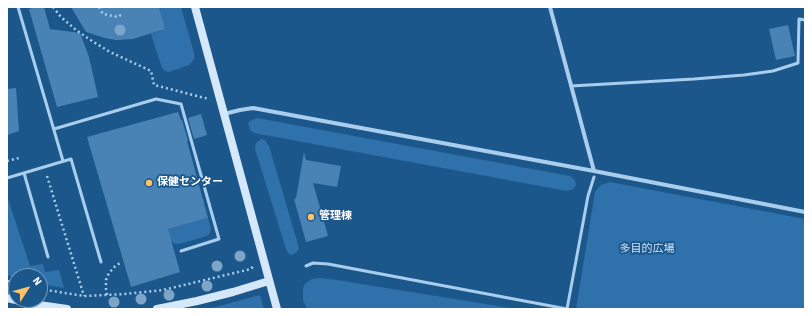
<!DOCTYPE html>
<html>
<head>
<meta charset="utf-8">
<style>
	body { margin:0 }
	#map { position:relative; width:812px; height:316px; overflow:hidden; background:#1c578c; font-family:"Source Sans 3",sans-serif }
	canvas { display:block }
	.frame { position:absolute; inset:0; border:8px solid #fff; pointer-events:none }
	.north { position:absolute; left:8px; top:268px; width:40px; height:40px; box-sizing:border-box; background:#1c578c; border:1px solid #779aba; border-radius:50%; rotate:54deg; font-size:11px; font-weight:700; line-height:16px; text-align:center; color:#fff }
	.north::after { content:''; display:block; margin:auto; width:14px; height:18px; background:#fec365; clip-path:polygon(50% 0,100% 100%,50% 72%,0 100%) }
</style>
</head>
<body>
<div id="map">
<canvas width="812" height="316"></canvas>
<div class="frame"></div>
<div class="north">N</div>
</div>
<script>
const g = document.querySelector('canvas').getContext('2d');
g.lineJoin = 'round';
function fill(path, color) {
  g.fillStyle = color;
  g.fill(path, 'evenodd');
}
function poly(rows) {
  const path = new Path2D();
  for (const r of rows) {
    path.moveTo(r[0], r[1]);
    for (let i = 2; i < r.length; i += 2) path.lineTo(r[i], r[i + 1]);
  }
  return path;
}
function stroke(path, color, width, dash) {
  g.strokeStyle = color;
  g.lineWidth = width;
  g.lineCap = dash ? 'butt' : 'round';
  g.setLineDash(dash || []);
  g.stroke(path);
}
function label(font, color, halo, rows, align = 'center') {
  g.font = font + ' "Source Sans 3","Noto Sans JP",sans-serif';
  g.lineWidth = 3.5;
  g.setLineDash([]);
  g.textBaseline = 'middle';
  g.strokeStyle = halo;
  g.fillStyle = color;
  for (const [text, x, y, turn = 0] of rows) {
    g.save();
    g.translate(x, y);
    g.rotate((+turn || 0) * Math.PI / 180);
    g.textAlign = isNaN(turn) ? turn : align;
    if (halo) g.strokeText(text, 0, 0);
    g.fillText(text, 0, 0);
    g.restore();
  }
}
fill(poly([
	[159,7,181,7,194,53,194,59,192,62,189,65,169,72,165,71,162,68,151,34,165,29],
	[257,118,570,176,575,180,576,185,573,189,567,191,254,133,250,130,248,123,250,121],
	[261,139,265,140,269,146,299,248,296,253,294,254,291,255,289,254,286,249,255,149,256,143],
	[610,182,805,219,805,309,576,309,595,192,601,185],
	[7,196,30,266,43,264,45,272,59,270,64,288,40,284,40,276,16,276,16,278,7,275],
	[208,218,211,229,210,233,207,236,179,244,175,244,171,241,168,229],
	[320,278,337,280,516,309,307,309,303,300,303,289,304,285,307,282,312,279],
	[260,295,264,309,208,309,212,308]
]), '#2f71aa');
fill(poly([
	[36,7,44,7,50,29,80,33,89,57,98,97,57,107,29,9],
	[71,7,159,7,165,29,133,39,116,40,105,38,86,32],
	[788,25,795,56,776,60,769,29],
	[16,88,19,131,7,135,7,89],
	[178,112,181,120,182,120,188,141,187,141,208,218,168,229,180,272,131,287,87,137],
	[201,114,207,135,194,139,188,118],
	[304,152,306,160,341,166,337,187,313,183,328,236,306,242,294,199,296,198]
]), '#4983b6');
stroke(poly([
	[53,7,61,17,76,30,92,41,110,52,151,71,154,85,209,99],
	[99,7,103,14,118,17,122,14],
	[7,161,19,158],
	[47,176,84,296],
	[7,281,16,283],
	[40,289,84,296,125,294,163,290,251,269,254,265],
	[107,295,106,289,106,280,108,275,113,268,120,263]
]), '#a8cded', 2.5, [2, 3]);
stroke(poly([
	[18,7,63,161],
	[571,86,694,79,744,75,773,71,798,63,799,19,805,20],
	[54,129,156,99,181,104,219,239,181,251],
	[24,173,48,257],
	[7,178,71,159,101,262],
	[306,266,313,263,328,264,567,309],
	[25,309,27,303],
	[567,309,588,196,594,177]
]), '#a8cded', 3);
stroke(poly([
	[550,7,594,171],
	[224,114,240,110,253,108,594,171,805,212]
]), '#a8cded', 4);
stroke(poly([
	[195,7,277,309],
	[7,298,39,305,67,309],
	[157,309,197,301,233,292,269,281]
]), '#d4e8f9', 8);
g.fillStyle = '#7da5c8';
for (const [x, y] of [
	[120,30],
	[240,256],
	[217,266],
	[207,286],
	[169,295],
	[141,299],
	[114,302]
]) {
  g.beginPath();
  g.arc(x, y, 5.5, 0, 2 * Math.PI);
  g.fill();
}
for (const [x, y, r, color] of [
	[149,183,4,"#fec365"],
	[311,217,4,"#fec365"]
]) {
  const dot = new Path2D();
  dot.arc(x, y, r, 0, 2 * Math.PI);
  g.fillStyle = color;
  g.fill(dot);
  stroke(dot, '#1c578c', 1.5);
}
label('bold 11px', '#fff', '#1c578c', [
	["保健センター",157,183],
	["管理棟",319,217]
], 'left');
label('11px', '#cde5f9', '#1c578c', [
	["多目的広場",647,250]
]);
</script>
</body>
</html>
